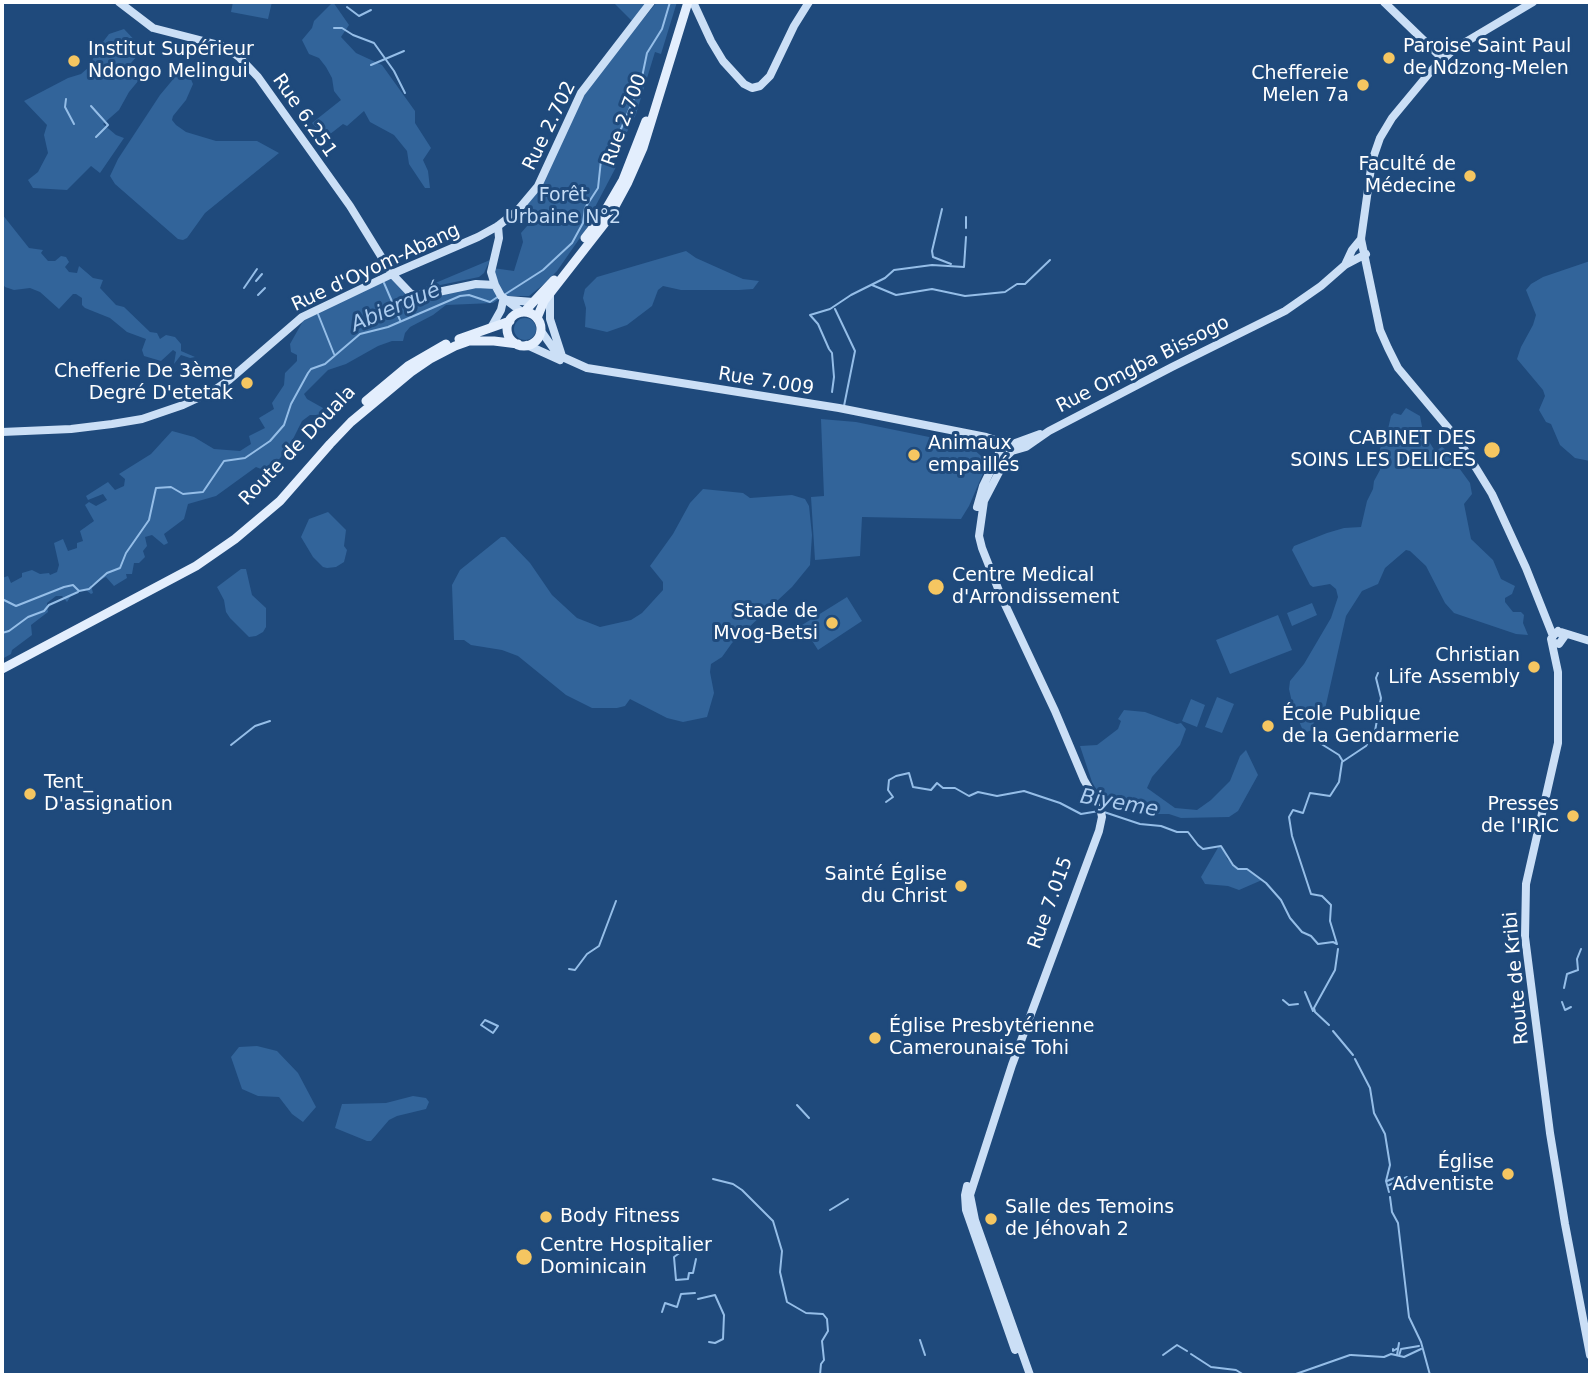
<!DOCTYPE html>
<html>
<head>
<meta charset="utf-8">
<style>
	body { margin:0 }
	#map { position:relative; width:1592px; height:1377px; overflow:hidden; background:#1f4a7c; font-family:"DejaVu Sans",sans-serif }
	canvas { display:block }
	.frame { position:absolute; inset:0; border:4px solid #fff; pointer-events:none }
</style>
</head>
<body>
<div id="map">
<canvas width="1592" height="1377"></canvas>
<div class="frame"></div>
</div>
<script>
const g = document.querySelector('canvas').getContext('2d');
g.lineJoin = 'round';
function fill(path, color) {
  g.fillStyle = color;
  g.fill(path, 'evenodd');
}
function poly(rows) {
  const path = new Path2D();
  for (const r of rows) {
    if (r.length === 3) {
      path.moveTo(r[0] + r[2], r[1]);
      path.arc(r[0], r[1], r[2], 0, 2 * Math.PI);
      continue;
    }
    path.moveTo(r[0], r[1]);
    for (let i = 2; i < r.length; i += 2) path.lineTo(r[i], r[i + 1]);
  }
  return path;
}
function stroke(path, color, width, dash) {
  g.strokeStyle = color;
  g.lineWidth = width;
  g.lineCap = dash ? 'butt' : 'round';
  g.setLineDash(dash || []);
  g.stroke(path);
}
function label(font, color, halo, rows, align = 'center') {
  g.font = font + ' "DejaVu Sans",sans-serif';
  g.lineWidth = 6;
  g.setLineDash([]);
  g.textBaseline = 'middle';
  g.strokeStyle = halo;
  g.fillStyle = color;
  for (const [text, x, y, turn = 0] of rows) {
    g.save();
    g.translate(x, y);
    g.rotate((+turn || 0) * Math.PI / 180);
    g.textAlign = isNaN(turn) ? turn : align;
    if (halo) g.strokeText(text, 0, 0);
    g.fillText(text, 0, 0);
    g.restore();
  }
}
fill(poly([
	[233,2,272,2,268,19,231,12],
	[333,2,349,25,341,37,356,53,382,65,415,111,415,123,431,148,423,160,428,171,430,188,425,188,409,164,407,151,394,135,370,122,364,111,347,126,343,124,325,138,312,123,341,100,334,91,332,78,326,67,319,58,309,54,302,40,312,28,314,21],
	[613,2,651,2,634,23],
	[657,2,677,2,661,54,655,52,636,114,621,144,617,144,610,160,616,167,594,209,598,212,557,271,544,284,529,296,504,296,493,303,446,305,433,315,410,327,405,333,403,341,392,341,378,346,346,364,328,370,304,394,307,399,323,408,319,415,310,415,302,421,289,447,276,463,266,471,256,467,216,496,188,504,184,519,164,534,168,543,164,545,152,535,145,537,147,546,143,551,145,557,139,563,134,563,132,574,126,574,127,578,114,586,106,577,91,585,93,593,91,594,86,590,79,591,72,594,67,602,62,596,56,596,47,603,48,612,31,625,32,635,12,650,11,654,2,659,2,578,8,576,11,583,22,577,22,573,32,570,40,574,49,573,50,575,57,572,59,565,54,543,63,539,68,551,77,548,77,543,83,541,80,531,94,521,85,505,89,502,96,506,107,500,103,494,88,500,86,496,108,482,115,490,124,486,125,479,119,474,151,454,172,431,194,437,214,449,240,451,251,444,249,436,265,428,259,418,274,409,272,403,284,385,285,373,297,361,297,355,291,352,290,344,303,321,392,274,411,294,495,285,493,268,514,271,523,242,521,233,534,218,524,208,578,105,599,73],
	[124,29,143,49,131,63,139,80,129,92,119,110,103,124,116,135,124,138,100,173,91,166,67,190,33,188,28,180,38,172,48,153,44,135,47,125,24,101,68,78,81,74,89,67,99,47,109,34],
	[180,71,190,77,193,84,186,100,173,116,172,120,176,125,186,132,216,141,257,141,279,153,205,213,187,238,183,240,178,239,115,184,110,176,118,159,160,95],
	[2,214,29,248,43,250,41,253,48,261,55,261,61,256,66,257,69,262,65,267,69,272,77,273,79,266,93,278,103,280,100,288,116,305,124,307,150,332,157,333,160,339,166,335,175,337,181,344,181,351,195,357,190,358,181,355,174,364,176,352,173,350,161,361,144,356,142,350,146,339,127,332,110,318,85,308,82,305,82,298,76,294,73,294,59,309,40,292,30,288,14,290,5,287,2,283],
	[686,251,696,258,743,279,759,281,753,289,739,290,681,290,663,286,658,290,652,306,627,325,607,332,585,327,586,308,583,298,585,289,597,277],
	[490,260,484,273,479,277,421,289],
	[1590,261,1590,461,1575,458,1560,445,1551,424,1546,422,1539,410,1545,396,1543,390,1517,359,1521,347,1533,325,1536,315,1526,290,1531,284,1543,277],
	[525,329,11],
	[1406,408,1420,416,1423,432,1435,451,1442,447,1446,450,1470,483,1472,494,1464,504,1471,539,1493,560,1501,579,1515,586,1512,594,1505,598,1505,602,1513,612,1521,612,1524,615,1523,623,1528,635,1516,634,1454,613,1445,603,1426,566,1410,551,1406,550,1385,568,1378,584,1362,591,1346,616,1325,709,1314,721,1312,730,1304,733,1293,707,1289,689,1290,681,1304,664,1331,618,1338,597,1336,589,1330,584,1313,587,1310,585,1292,550,1294,546,1327,533,1344,528,1361,527,1367,501,1373,489,1374,481,1380,470,1380,449,1388,429,1391,416,1394,413,1401,415],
	[821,419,856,422,934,438,964,441,988,462,969,506,961,519,862,517,860,556,815,560,811,497,824,496],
	[703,489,743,493,750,498,792,495,805,499,809,506,812,535,810,565,792,587,732,643,722,657,711,664,710,672,714,693,707,717,683,722,667,718,630,699,625,706,617,708,592,708,566,695,518,656,502,650,471,645,464,640,454,640,452,585,460,570,501,537,505,537,530,563,552,595,577,618,600,627,631,620,642,613,663,590,663,582,650,566,673,534,690,503],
	[328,512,346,530,344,546,347,550,344,562,336,567,327,568,323,567,313,557,301,537,309,519],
	[241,569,246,569,252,595,266,608,266,627,263,632,256,636,249,637,230,618,226,612,224,600,217,587],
	[847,597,862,621,818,650,802,625],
	[1312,603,1317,615,1292,626,1287,613],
	[1278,615,1292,650,1230,674,1216,640],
	[1217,697,1234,704,1222,733,1205,727],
	[1191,699,1205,705,1197,727,1182,721],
	[1124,710,1145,712,1177,724,1181,723,1186,729,1180,745,1152,777,1147,788,1175,808,1197,810,1211,800,1230,781,1240,756,1246,750,1258,775,1238,811,1229,817,1181,818,1169,814,1149,814,1100,796,1092,782,1080,746,1097,745,1118,729,1121,721,1118,719],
	[1219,846,1224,849,1227,859,1238,869,1247,869,1262,880,1239,890,1228,886,1205,884,1201,877],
	[257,1046,277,1051,298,1073,316,1107,303,1122,292,1114,279,1097,258,1096,242,1089,231,1057,239,1047],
	[413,1096,426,1098,429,1102,426,1109,397,1116,389,1120,371,1141,367,1141,335,1128,342,1104,386,1103]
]), '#32649a');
stroke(poly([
	[347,7,359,16,371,10],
	[334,28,342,28,353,35,374,43,394,71,405,93],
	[371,65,404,51],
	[66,99,65,107,74,124],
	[91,106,108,125,96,137],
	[942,209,932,251,933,257,951,264],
	[966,228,966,217],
	[256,281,262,274],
	[384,283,400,320],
	[872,285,896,295,932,289,965,296,1005,292,1017,284,1025,284,1050,260],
	[244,288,257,269],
	[258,295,265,288],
	[504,295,543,270,572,243,578,232,583,223,585,208,598,188,601,160,618,136,641,82,647,53,662,29,670,2],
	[835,309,855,351,844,406],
	[318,314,334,354],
	[810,315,830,309,851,295,885,278,894,270,932,265,964,267,966,237],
	[810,315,818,324,829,349,832,353,834,377,832,392],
	[2,599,16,606,64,587,73,585,79,591,89,589,107,573,120,568,126,553,149,520,156,488,171,487,183,494,203,492,224,461,245,458,270,441,284,425,291,404,308,373,311,369,325,364,360,334,388,327,460,296,469,295,490,302,499,296],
	[2,633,9,631,28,617,44,611,49,605,78,592],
	[1315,740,1339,755,1342,760],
	[231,745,255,726,270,721],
	[886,802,893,797,888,790,889,780,896,776,909,773,913,787,931,790,937,783,943,788,955,788,969,796,978,792,997,796,1024,791,1060,803,1081,814,1099,811],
	[1104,812,1140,824,1161,826,1177,832,1188,832,1198,845,1203,849,1221,846,1233,865,1238,869,1247,869,1266,883,1281,900,1290,918,1302,932,1311,936,1318,944,1333,942,1337,944,1330,921,1331,905,1322,896,1311,894,1292,836,1289,817,1293,810,1303,813,1310,793,1330,796,1339,782,1342,762,1366,746,1375,731,1381,698,1376,678,1378,673],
	[569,969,575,970,587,954,599,946,616,901],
	[1564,988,1567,974,1578,970,1577,959,1581,949],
	[1305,992,1313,1011],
	[1283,1000,1289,1005,1298,1004],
	[1562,1002,1565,1010,1571,1007],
	[485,1020,498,1026,493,1033,481,1025,485,1020],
	[1329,1025,1315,1012,1314,1008,1335,970,1338,949],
	[1333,1031,1353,1055],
	[1355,1059,1370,1088,1374,1113,1385,1134,1390,1165,1386,1181,1389,1192],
	[797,1105,809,1118],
	[713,1179,733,1184,742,1190,773,1221,782,1251,780,1272,787,1302,806,1313,823,1314,827,1319,828,1331,822,1341,824,1360,821,1364,820,1375],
	[1387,1181,1397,1177,1398,1180],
	[1389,1185,1407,1177],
	[1390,1197,1392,1212,1398,1223,1409,1317,1421,1342,1430,1375],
	[830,1210,848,1199],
	[696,1259,693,1273,689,1273,688,1279,676,1280,674,1257,697,1240],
	[698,1299,715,1295,724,1315,723,1339,715,1343,709,1342],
	[662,1312,665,1303,677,1307,681,1294,695,1293],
	[920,1340,925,1355],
	[1393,1349,1393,1351,1398,1348],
	[1191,1354,1211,1367,1236,1370,1244,1375],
	[1163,1355,1177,1345,1187,1351],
	[1351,1355,1384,1357,1391,1354,1404,1357,1421,1349],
	[1397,1355,1399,1343],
	[1399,1356,1401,1349,1419,1346],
	[1293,1375,1350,1355]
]), '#95bee8', 2);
stroke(poly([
	[119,2,153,28,223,46,239,57,258,77,350,206,392,274,411,294,424,295,476,284,495,285,501,296,522,312],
	[693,2,711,41,723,61,744,84,752,88,760,86,770,76,794,26,809,2],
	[1384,2,1444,60],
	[1533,2,1454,49,1431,71,1392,118,1380,138,1372,161,1361,239,1380,330,1388,348,1398,368,1460,442,1492,494,1526,568,1553,636,1551,639,1558,672,1558,743,1526,884,1525,937,1550,1133,1565,1224,1590,1355],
	[1345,265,1352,250,1361,239],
	[495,285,491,272,499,238,498,226],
	[550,294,550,319,562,356],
	[508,300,533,302],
	[492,326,501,310,503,301],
	[541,331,558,355,587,368,839,408,986,437,1007,444],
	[527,345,560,360],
	[2,432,71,429,112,424,142,419,183,405,213,391,229,380,302,317,392,274,478,237,498,226,517,211,538,186,581,93,651,2],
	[1010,445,1040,434],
	[977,507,983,486,1002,447,1010,445,1012,451],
	[1561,632,1590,641],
	[1552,642,1559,644,1564,637,1558,631,1553,636],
	[967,1186,965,1195,966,1210,1015,1350],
	[1030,1375,975,1220,970,1195,1012,1065,1099,831,1102,817,1100,807,1084,780,1055,711,1001,596,982,548,979,536,984,501,1008,455,1012,451,1026,447,1049,431,1172,367,1285,311,1321,286,1345,265,1366,254]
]), '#cbdff6', 8);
stroke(poly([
	[585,238,602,216,623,180,646,121],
	[524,312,554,280],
	[524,329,17],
	[537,318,544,301,608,219,628,182,643,148,688,2],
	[459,339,510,321],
	[366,401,408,366,446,344],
	[2,669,196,566,235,539,280,501,330,444,351,422,411,372,430,359,455,346,469,341,494,341,518,344]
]), '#e3eefd', 9);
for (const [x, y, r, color] of [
	[1389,58,7,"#f5c661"],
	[74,61,7,"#f5c661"],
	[1363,85,7,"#f5c661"],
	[1470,176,7,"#f5c661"],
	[247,383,7,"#f5c661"],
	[1492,450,9,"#f5c661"],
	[914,455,7,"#f5c661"],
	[936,587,9,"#f5c661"],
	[832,623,7,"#f5c661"],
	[1534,667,7,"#f5c661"],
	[1268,726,7,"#f5c661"],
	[30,794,7,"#f5c661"],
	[1573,816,7,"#f5c661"],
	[961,886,7,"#f5c661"],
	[875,1038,7,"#f5c661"],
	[1508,1174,7,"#f5c661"],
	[546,1217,7,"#f5c661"],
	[991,1219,7,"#f5c661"],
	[524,1257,9,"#f5c661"]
]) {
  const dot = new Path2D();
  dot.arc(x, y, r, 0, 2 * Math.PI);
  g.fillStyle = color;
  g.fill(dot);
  stroke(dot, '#1f4a7c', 2.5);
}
label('19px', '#fff', '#1f4a7c', [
	["Paroise Saint Paul",1403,47],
	["de Ndzong-Melen",1403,69],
	["Institut Supérieur",88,50],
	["Ndongo Melingui",88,72],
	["Cheffereie",1349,74,"right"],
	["Melen 7a",1349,96,"right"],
	["Faculté de",1456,165,"right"],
	["Médecine",1456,187,"right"],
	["Chefferie De 3ème",233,372,"right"],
	["Degré D'etetak",233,394,"right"],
	["CABINET DES",1476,439,"right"],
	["SOINS LES DELICES",1476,461,"right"],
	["Animaux",928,444],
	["empaillés",928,466],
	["Centre Medical",952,576],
	["d'Arrondissement",952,598],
	["Stade de",818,612,"right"],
	["Mvog-Betsi",818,634,"right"],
	["Christian",1520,656,"right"],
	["Life Assembly",1520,678,"right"],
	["École Publique",1282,715],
	["de la Gendarmerie",1282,737],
	["Tent_",44,783],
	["D'assignation",44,805],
	["Presses",1559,805,"right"],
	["de l'IRIC",1559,827,"right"],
	["Sainté Église",947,875,"right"],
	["du Christ",947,897,"right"],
	["Église Presbytérienne",889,1027],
	["Camerounaise Tohi",889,1049],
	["Église",1494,1163,"right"],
	["Adventiste",1494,1185,"right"],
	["Salle des Temoins",1005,1208],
	["de Jéhovah 2",1005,1230],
	["Body Fitness",560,1217],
	["Centre Hospitalier",540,1246],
	["Dominicain",540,1268]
], 'left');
label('19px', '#fff', '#1f4a7c', [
	["Rue 6.251",304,116,55],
	["Rue 2.700",625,120,-70],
	["Rue 2.702",550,126,-64],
	["Rue d'Oyom-Abang",376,268,-25],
	["Rue Omgba Bissogo",1143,365,-27],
	["Rue 7.009",766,382,9],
	["Route de Douala",298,446,-46],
	["Rue 7.015",1051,903,-70],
	["Route de Kribi",1517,978,-95]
]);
label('19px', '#c5dcf5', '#1f4a7c', [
	["Forêt",563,196],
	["Urbaine N°2",563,218]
]);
label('italic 21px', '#acccef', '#1f4a7c', [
	["Abiergué",396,308,-23],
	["Biyeme",1119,804,10]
]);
</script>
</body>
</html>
